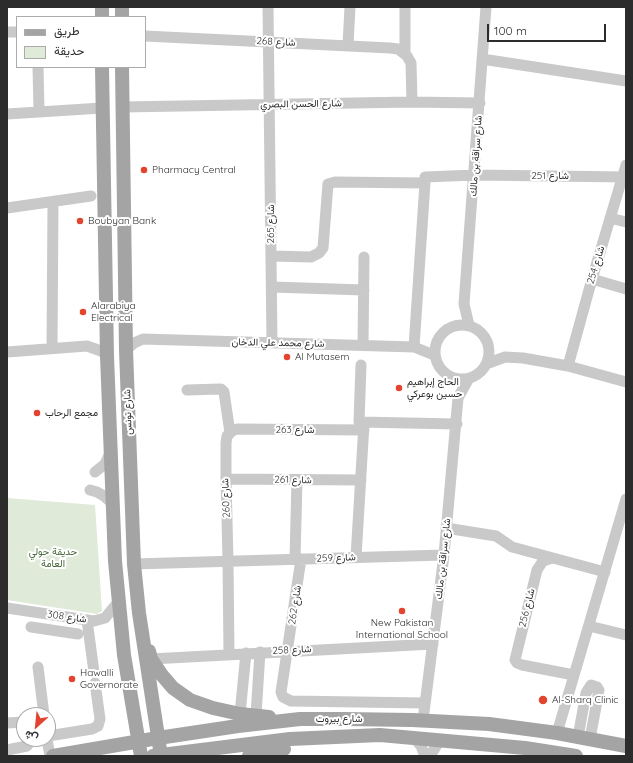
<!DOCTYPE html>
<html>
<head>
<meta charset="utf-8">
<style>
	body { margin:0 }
	#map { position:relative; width:633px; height:763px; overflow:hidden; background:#fff; font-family:Quicksand,Vazirmatn,sans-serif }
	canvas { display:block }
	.frame { position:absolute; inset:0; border:8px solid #2c2c2c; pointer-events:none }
	.legend { position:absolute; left:16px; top:16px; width:130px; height:52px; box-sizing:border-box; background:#fff; border:1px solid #ababab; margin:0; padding:5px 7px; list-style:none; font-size:12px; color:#2c2c2c }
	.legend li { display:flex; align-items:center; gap:8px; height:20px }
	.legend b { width:20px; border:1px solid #ababab }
	.north { position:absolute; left:16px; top:707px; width:40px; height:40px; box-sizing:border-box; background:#fff; border:1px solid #ababab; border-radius:50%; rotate:207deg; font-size:11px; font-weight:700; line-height:16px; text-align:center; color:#2c2c2c }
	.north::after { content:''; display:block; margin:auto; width:14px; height:18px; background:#e3442f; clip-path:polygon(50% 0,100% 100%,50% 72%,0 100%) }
	.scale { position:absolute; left:487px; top:24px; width:119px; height:18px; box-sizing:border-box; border:2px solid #2c2c2c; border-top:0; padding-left:5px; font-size:12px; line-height:14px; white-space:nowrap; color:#2c2c2c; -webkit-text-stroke:3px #fff; paint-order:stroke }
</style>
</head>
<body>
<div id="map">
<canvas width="633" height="763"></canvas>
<div class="frame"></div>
<ul class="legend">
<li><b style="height:5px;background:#a4a4a4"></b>طريق</li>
<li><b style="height:11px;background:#dfead9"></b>حديقة</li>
</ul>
<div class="north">ش</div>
<div class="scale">100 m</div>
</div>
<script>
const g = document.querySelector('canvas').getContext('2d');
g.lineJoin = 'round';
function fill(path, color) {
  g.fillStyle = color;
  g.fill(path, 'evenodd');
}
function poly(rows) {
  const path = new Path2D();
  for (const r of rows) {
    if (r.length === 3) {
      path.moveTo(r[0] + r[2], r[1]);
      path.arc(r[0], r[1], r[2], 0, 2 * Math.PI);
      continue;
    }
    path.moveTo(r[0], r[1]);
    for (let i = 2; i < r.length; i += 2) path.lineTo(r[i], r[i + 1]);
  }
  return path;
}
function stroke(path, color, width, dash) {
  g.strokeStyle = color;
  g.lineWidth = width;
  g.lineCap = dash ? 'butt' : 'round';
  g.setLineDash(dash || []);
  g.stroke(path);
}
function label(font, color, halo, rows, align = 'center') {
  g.font = font + ' Quicksand,Vazirmatn,sans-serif';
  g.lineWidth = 4;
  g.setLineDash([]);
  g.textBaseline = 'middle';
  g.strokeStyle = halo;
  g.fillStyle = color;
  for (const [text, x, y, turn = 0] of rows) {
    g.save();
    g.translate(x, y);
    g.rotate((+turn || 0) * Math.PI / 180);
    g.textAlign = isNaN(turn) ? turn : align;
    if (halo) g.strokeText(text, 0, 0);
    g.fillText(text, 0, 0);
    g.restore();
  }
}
fill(poly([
	[7,498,95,505,102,611,97,614,7,600]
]), '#dfead9');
stroke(poly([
	[268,7,272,343],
	[405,7,405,53],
	[7,32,17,32],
	[145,36,390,48,398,49,407,56,411,63,412,102],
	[348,45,350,7],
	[482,59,626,81],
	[38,67,39,111],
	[123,107,412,102,480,103],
	[7,114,102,108],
	[7,208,91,196],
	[610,218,626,222],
	[272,256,311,257,319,253,323,248,328,184,335,182,425,183,425,177,475,175,626,177],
	[592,279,626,289],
	[272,287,364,290],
	[462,352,27],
	[469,325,464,304,486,7],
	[363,345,364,257],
	[414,347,425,183],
	[52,348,53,202],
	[126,350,134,343,143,339,414,347,434,355],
	[7,352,87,346,101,351,107,356],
	[486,364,505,357,523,358,568,366,626,382],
	[361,365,359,422,457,424],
	[568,366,592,279,626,165],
	[187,390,221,389,224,392,230,433],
	[95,472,105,464,110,453],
	[226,479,361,480],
	[90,490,97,492,104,496,111,502,113,508],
	[446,528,496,536,512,547,605,572],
	[356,557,364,424],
	[552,558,543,561,537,570,515,660,517,663,522,665,574,675],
	[295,559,297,480],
	[301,559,281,692,283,697,291,701,424,703],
	[134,564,444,555],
	[7,608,94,621,105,618,119,601],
	[87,620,94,672],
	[589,626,626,635],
	[31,627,78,634],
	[229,654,228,561,226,479,226,443,227,436,232,431,237,429,364,430],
	[151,659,433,644],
	[38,667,44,715],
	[240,714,246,653],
	[256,715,260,652],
	[423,720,444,555,458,398,469,378],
	[7,723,24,722],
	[557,733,626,499],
	[48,736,92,729,98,726,100,719,95,683],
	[414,737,421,746,425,756],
	[578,737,586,693,591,685,597,687,599,690,590,739],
	[47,739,50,756],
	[7,750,27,746,30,742,31,739],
	[430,756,440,740]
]), '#c9c9c9', 11);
stroke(poly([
	[102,17,102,7],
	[122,17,122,7],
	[102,67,107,356,115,561,124,655,141,756],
	[122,67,126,350,134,564,139,613,161,756],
	[149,651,151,659,161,674,173,688,190,700,213,708,240,714,269,717],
	[53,756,158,738,238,726,300,719,343,719,412,720,489,724,557,733,626,746],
	[153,756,290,739,380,735,525,748,576,756],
	[249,756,284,749]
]), '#a4a4a4', 14);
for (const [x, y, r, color] of [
	[144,170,4,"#e3442f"],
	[80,221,4,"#e3442f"],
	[83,312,4,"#e3442f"],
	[287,357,4,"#e3442f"],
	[399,388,4,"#e3442f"],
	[37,413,4,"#e3442f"],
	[402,611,4,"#e3442f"],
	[72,679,4,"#e3442f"],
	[543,700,5,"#e3442f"]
]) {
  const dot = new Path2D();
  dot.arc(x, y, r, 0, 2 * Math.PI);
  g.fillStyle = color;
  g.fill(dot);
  stroke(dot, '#fff', 1.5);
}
label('10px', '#2c2c2c', '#fff', [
	["شارع 268",276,42,3],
	["شارع الحسن البصري",301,104,-1],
	["شارع سراقة بن مالك",476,156,-86],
	["شارع 251",550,176],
	["شارع 265",271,224,-90],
	["شارع 254",596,265,-73],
	["شارع محمد علي الدخان",278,343,1],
	["شارع تونس",128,412,-92],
	["شارع 263",295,430],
	["شارع 261",293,480,1],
	["شارع 260",226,498,-92],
	["شارع 259",336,558,-2],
	["شارع سراقة بن مالك",443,559,-84],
	["شارع 262",295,605,-81],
	["شارع 256",527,608,-76],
	["شارع 308",67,617,8],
	["شارع 258",292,650,-3],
	["شارع بيروت",339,719]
]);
label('10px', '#2c2c2c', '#fff', [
	["Pharmacy Central",152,170],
	["Boubyan Bank",88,221],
	["Alarabiya",91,306],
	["Electrical",91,318],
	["Al Mutasem",295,357],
	["الحاج إبراهيم",407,382],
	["حسين بوعركي",407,394],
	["مجمع الرحاب",45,413],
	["New Pakistan",402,623,"center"],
	["International School",402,635,"center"],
	["Hawalli",80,673],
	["Governorate",80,685],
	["Al-Sharq Clinic",552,700]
], 'left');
label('10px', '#47673a', '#fff', [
	["حديقة حولي",53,552],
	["العامة",53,564]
]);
</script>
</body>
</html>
